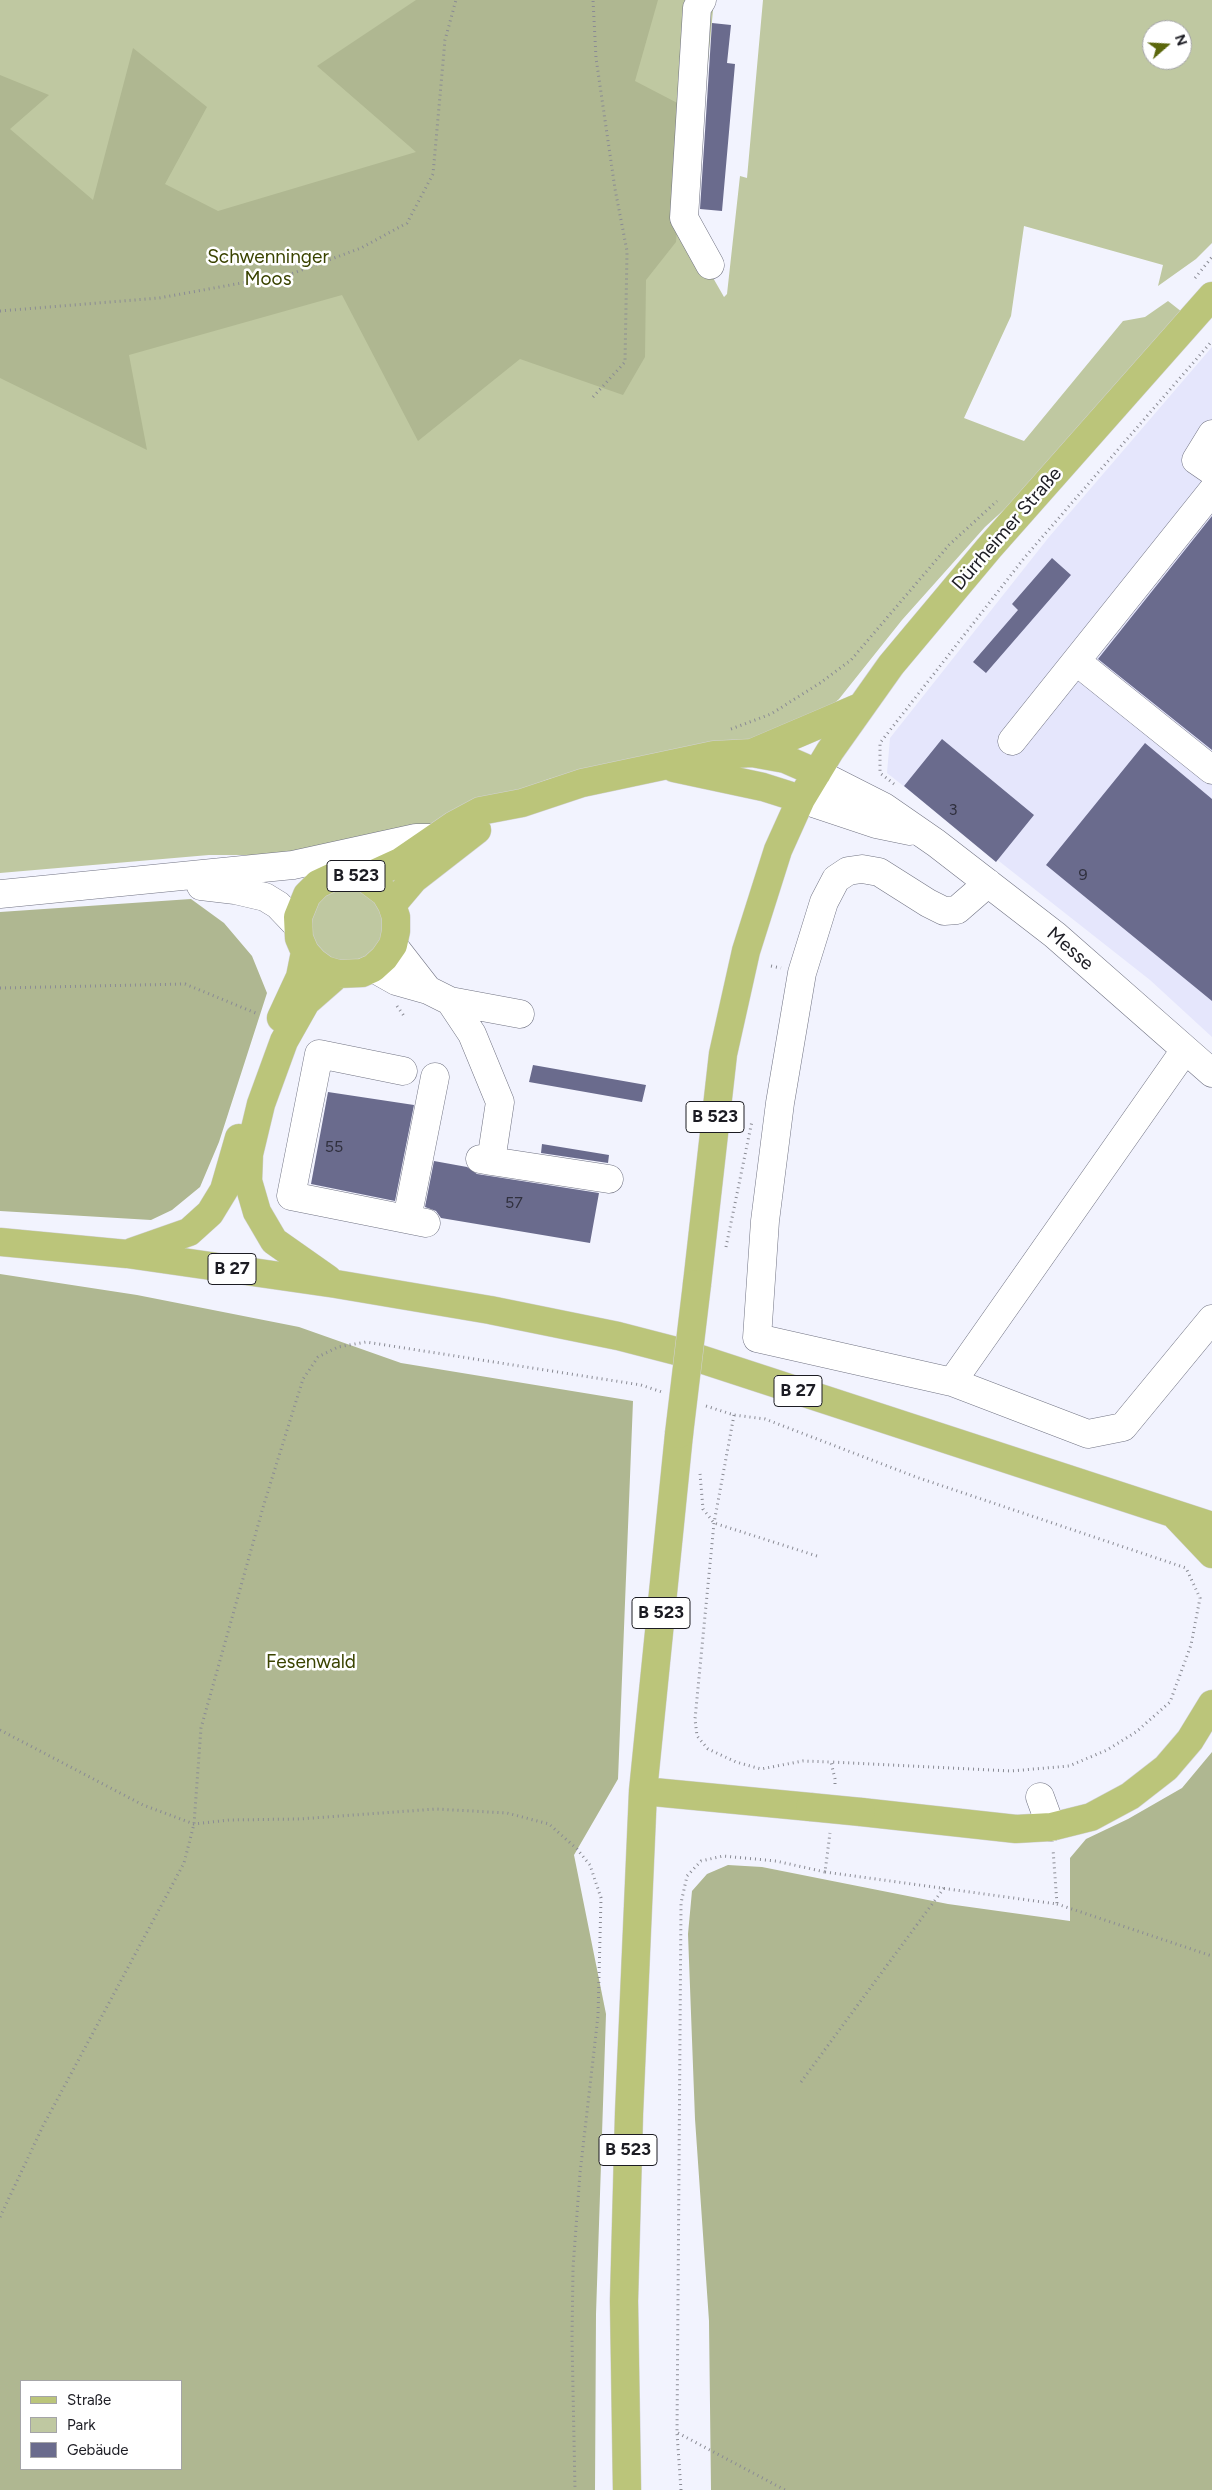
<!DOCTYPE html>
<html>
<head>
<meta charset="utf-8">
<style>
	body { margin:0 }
	#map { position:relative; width:1212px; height:2490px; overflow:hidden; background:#f2f3fe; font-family:Figtree,sans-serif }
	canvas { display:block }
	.legend { position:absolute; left:20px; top:2380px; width:162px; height:90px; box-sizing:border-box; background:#fff; border:1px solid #a4a4a7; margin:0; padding:6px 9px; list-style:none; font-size:15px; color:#1c1c23 }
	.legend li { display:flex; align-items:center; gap:10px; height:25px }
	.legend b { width:25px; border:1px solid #a4a4a7 }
	.north { position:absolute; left:1142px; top:20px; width:50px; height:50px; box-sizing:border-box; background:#fff; border:1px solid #a4a4a7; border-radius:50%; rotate:71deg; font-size:14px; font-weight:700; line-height:20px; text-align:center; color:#1c1c23 }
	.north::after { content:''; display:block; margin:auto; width:18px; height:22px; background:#5b670c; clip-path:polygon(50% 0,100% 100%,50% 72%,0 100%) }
</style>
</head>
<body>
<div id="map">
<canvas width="1212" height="2490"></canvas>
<ul class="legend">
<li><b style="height:6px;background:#bbc57a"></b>Straße</li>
<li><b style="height:14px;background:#bfc8a1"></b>Park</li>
<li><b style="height:14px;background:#6a6b8d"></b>Gebäude</li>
</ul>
<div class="north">N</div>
</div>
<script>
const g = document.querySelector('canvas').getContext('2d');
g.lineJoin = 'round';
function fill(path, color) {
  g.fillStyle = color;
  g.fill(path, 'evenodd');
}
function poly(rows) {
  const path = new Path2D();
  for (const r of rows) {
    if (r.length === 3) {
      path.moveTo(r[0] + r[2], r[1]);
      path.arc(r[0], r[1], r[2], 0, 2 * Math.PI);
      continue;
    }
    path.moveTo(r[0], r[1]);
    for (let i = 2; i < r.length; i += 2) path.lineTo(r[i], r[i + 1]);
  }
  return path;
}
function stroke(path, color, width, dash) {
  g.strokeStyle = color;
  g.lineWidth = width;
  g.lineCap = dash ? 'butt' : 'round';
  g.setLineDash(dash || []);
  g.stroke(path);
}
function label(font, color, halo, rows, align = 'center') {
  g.font = font + ' Figtree,sans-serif';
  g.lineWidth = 5;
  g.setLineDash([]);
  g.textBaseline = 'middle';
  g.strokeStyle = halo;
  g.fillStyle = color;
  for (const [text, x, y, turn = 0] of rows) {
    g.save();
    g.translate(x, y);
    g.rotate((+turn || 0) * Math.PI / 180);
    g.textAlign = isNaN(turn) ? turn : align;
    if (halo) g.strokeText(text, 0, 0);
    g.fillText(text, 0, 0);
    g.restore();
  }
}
fill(poly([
	[1212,347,1212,1037,1150,980,887,773,890,738,1049,537]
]), '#e5e6fc');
fill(poly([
	[0,0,714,0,707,73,699,72,701,164,696,248,724,297,727,294,740,176,747,178,763,0,1212,0,1212,243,1196,259,1158,286,1163,265,1024,226,1011,316,964,418,1024,441,1123,321,1145,317,1168,301,1182,312,1019,496,985,527,902,620,839,699,816,720,752,739,656,753,549,779,504,796,464,806,429,825,312,855,209,855,0,873],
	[1152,30,1182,30,1182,60,1152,60],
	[347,925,36]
]), '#bfc8a1');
fill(poly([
	[416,0,658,0,635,81,687,108,676,242,646,280,645,357,623,395,520,359,418,441,342,295,129,355,147,450,0,378,0,75,49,95,10,129,93,200,133,48,207,107,165,184,218,211,416,152,317,66],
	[191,899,224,923,252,956,267,993,219,1142,200,1187,172,1210,151,1220,0,1211,0,912],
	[0,1274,137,1295,299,1327,401,1363,633,1401,618,1779,574,1855,606,2014,596,2314,595,2490,0,2490],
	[181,2381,181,2469,21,2469,21,2381],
	[1212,1752,1212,2490,711,2490,709,2321,695,2119,688,1934,692,1891,707,1874,728,1865,762,1867,948,1904,1070,1921,1070,1858,1086,1839,1128,1819,1182,1788]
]), '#afb791');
fill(poly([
	[712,23,731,25,727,63,735,64,722,211,700,209],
	[1212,516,1212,750,1098,659],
	[1052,558,1071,575,986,673,973,662,1018,610,1012,604],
	[942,739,1034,815,996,862,904,786],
	[1145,743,1212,799,1212,1001,1046,865],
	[533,1065,646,1085,642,1102,529,1082],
	[328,1092,414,1105,395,1201,311,1184],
	[542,1144,609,1155,608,1163,541,1153],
	[434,1161,467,1167,477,1174,599,1193,590,1243,441,1218,436,1211,425,1207]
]), '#6a6b8d');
const minor = poly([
	[702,0,697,8,684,218,710,265],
	[1212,434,1196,460,1212,471],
	[1076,661,1212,770],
	[1012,741,1212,491],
	[817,773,884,807,936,843,1055,935,1212,1073],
	[801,799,876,824,910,831],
	[988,883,957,910,944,911,928,903,879,872,862,869,848,871,836,879,824,902,802,973,780,1103,765,1221,757,1338,952,1382,1088,1434,1123,1427,1212,1319],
	[201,886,235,890,265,897,278,905,298,926],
	[0,894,293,865,416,838,434,838],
	[393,945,428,990],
	[373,968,396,981,428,990,450,1001,520,1014],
	[450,1001,472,1034,500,1102,491,1161,480,1159],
	[403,1071,319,1054,291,1196,426,1223],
	[491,1161,609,1179],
	[407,1219,435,1077],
	[952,1382,1185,1050],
	[1040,1797,1051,1827]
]);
const major = poly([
	[752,753,860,707],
	[674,768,763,787,801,799],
	[365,878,400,862,454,825,480,811,522,803,582,783,714,755,752,753,785,759,817,773],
	[392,905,414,879,477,830],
	[281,1018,300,977,305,952],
	[0,1242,127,1254,336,1284,490,1310,618,1336,676,1351,1212,1526],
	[132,1252,189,1232,210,1213,224,1190,239,1138],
	[328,1279,274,1241,257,1212,248,1181,249,1154,261,1104,284,1041,306,1002,338,974,362,973,373,968,384,958,393,945,396,931,396,917,392,905,385,893,365,878,349,875,333,877,318,884,307,895,298,917,299,938,305,952,314,962,325,970,338,974],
	[697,1284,723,1054,746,951,778,850,801,799,830,751,891,665,989,548,1212,296],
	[1175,1515,1212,1554],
	[643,1791,810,1807],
	[861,1812,1016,1829,1051,1827,1091,1817,1130,1796,1166,1768,1190,1740,1212,1704],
	[627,2490,624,2301,629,2114,643,1791,679,1434]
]);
stroke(minor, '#717383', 29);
stroke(major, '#d2d2d3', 29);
stroke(poly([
	[1195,278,1212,257],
	[0,311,159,298,291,274,361,248,407,223,433,174,445,40,456,0],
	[593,397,625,362,627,251,615,189,596,58,593,0],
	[731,729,771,714,820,683,851,660,949,545,997,501],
	[894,784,880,773,880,743,1025,557,1212,341],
	[771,966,781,968],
	[0,988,185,984,258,1014],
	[397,1006,404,1016],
	[726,1247,752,1121],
	[706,1406,734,1415,765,1419,916,1477,1186,1568,1200,1598,1191,1645,1170,1702,1136,1732,1107,1750,1069,1766,1011,1771,831,1762],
	[734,1415,714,1523,695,1719,697,1736,708,1749,736,1762,761,1769,803,1761,831,1762,835,1779,835,1787],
	[700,1474,703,1509,714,1523,817,1556],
	[0,1730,143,1805,194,1824,229,1820,299,1819,436,1809,507,1813,549,1824,577,1849,590,1865,601,1898,598,2016,580,2173,573,2268,572,2339,575,2490],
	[825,1872,1057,1904,1053,1849],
	[1057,1904,1212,1956],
	[801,2082,944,1888],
	[0,2217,43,2126,184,1863,194,1824,201,1728,264,1504,303,1379,318,1357,338,1347,366,1342,641,1385,662,1392],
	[678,2433,785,2490],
	[681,2490,677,2433,681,1903,687,1876,701,1861,723,1856,776,1861,825,1872,830,1833]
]), '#8a8b94', 3, [1, 4]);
stroke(minor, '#fff', 28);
stroke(major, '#bbc57a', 28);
const majorBridge = poly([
	[679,1434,697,1284],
	[810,1807,861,1812]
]);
stroke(majorBridge, '#d2d2d3', 29, []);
stroke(majorBridge, '#bbc57a', 28);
label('16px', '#30303e', null, [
	["3",953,810],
	["9",1083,875],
	["55",334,1147],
	["57",514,1203]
]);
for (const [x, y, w] of [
	[356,876,58],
	[715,1117,58],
	[232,1269,48],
	[798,1391,48],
	[661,1613,58],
	[628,2150,58]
]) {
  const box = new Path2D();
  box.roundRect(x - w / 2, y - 15.5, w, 31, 4);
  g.fillStyle = '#fff';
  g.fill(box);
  stroke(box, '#1c1c23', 1);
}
label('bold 18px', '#1c1c23', null, [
	["B 523",356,876],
	["B 523",715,1117],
	["B 27",232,1269],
	["B 27",798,1391],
	["B 523",661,1613],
	["B 523",628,2150]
]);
label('19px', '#3a4300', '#fff', [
	["Schwenninger",268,257],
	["Moos",268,279],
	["Fesenwald",311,1662]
]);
label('19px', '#1c1c23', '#fff', [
	["Dürrheimer Straße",1007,529,-49],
	["Messe",1070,949,41]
]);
</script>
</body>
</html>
